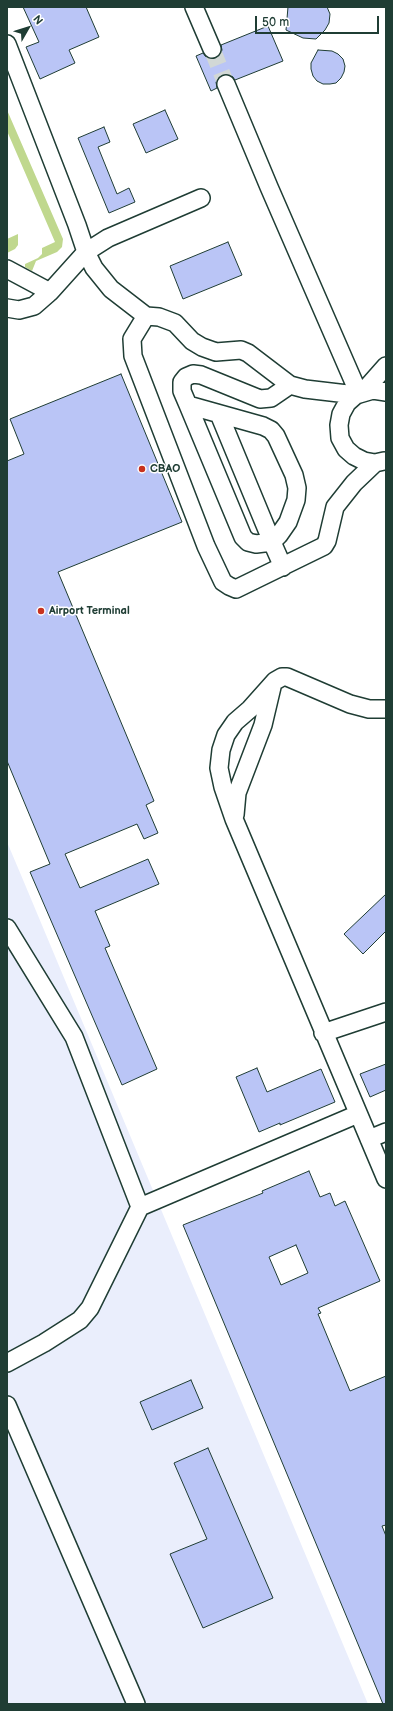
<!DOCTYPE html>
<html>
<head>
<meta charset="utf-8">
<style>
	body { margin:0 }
	#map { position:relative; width:393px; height:1711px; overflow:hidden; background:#fff; font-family:"Balsamiq Sans",sans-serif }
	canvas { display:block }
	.frame { position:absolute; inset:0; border:8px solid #1f3d34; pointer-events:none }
	.north { position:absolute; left:8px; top:8px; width:40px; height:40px; -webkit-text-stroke:3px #fff; paint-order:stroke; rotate:51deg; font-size:11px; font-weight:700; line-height:16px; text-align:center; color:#1f3d34 }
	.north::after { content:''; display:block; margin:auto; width:14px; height:18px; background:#1f3d34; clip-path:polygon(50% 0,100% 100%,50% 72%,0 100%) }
	.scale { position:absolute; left:255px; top:16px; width:124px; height:18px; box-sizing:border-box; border:2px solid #1f3d34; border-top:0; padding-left:5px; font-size:12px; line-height:14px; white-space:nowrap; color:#1f3d34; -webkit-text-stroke:3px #fff; paint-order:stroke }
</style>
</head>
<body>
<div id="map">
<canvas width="393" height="1711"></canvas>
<div class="frame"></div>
<div class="north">N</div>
<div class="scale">50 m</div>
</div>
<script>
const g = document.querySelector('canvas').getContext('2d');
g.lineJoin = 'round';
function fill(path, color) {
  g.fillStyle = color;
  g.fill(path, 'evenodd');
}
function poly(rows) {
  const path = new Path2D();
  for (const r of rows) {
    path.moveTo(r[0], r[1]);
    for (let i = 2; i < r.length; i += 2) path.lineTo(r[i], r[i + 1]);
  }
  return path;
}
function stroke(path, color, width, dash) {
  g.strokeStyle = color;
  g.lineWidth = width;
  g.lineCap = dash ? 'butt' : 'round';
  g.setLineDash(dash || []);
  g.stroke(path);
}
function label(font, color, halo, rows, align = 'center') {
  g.font = font + ' "Balsamiq Sans",sans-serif';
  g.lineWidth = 3;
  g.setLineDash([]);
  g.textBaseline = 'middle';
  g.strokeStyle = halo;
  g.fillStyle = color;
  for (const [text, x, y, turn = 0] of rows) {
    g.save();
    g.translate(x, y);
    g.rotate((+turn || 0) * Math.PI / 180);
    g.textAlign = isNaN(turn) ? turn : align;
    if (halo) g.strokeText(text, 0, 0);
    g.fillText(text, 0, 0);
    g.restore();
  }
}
fill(poly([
	[7,842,21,875,368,1704,7,1704]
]), '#eaeefc');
fill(poly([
	[7,110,63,239,62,247,57,252,36,261,32,271,25,267,25,264,38,258,42,254,42,248,55,242,7,131],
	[18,234,18,245,15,249,7,253,7,239]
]), '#c0d88e');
const building = poly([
	[23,7,86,7,99,37,69,50,75,63,40,79,26,47,39,42,23,7],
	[288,7,327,7,330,14,329,23,325,30,316,39,303,38,286,30,288,7],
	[268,26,283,61,235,80,232,76,228,74,222,75,216,82,217,88,211,91,196,56,203,53,206,57,216,58,220,55,222,50,221,45,268,26],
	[318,50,332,51,338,54,343,59,345,66,344,72,341,78,336,83,330,84,323,84,317,81,313,76,311,69,311,63,318,50],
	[165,110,178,139,146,153,133,124,165,110],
	[104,127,110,142,98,147,117,194,129,188,135,202,109,213,78,138,104,127],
	[228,242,242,275,183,299,170,266,228,242],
	[121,374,182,522,58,572,154,801,146,805,158,833,144,839,137,824,65,854,80,888,148,859,159,884,95,911,110,946,105,948,157,1069,122,1085,30,872,50,864,7,761,7,461,24,454,10,419,121,374],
	[386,894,386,931,363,954,344,934,386,894],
	[386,1064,386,1090,370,1097,360,1074,386,1064],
	[257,1068,267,1092,321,1069,335,1102,280,1125,280,1123,259,1132,236,1077,257,1068],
	[309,1171,320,1197,330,1193,335,1206,345,1201,380,1281,318,1308,321,1313,318,1314,350,1391,386,1376,386,1525,382,1526,386,1536,386,1704,383,1704,183,1225,263,1193,262,1191,309,1171],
	[296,1245,308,1273,281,1285,269,1257,296,1245],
	[191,1380,203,1408,152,1430,140,1402,191,1380],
	[208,1448,273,1598,203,1628,170,1554,207,1539,174,1463,208,1448]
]);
fill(building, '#bac5f6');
stroke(building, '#1f3d34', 1);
stroke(poly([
	[212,49,226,84]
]), '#d2d8d6', 17, [17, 8]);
const minor = poly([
	[194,7,212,49],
	[7,44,77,225,86,252,94,268,111,289,146,316,159,317,175,323,192,341,202,347,216,352,241,350,248,353,290,385,305,389,356,395],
	[226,84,269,187,359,394],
	[7,269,50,292],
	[7,308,19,310,34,306,50,292,86,252,108,238,201,198],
	[146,316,132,339,133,356,206,546,223,582,229,586,236,589,324,546,327,541,335,507,354,483,375,463],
	[363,392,386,366],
	[188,405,263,426,271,430,276,436,294,475,297,488,296,500,288,522,279,535,272,542,219,414],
	[384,461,375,463,364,461,354,456,346,449,340,438,339,425,341,414,347,403,356,395,373,390,386,392],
	[283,567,272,542,256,544,248,542,243,537,188,405,182,391,182,382,186,377,193,374,201,375,260,399,271,398,290,385],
	[386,709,369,709,350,704,287,677,282,677,275,681,250,709,235,722,226,735,221,750,219,768,223,787,234,819,386,1179],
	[235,815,237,793,263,725,272,687],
	[7,928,74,1037,140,1207],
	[323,1033,386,1012],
	[369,1139,386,1132],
	[7,1363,44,1343,80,1320,90,1308,140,1207,358,1114],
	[7,1405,136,1704]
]);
stroke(minor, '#1f3d34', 20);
stroke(minor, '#fff', 17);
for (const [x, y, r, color] of [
	[142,469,4,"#c8321e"],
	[41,611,4,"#c8321e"]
]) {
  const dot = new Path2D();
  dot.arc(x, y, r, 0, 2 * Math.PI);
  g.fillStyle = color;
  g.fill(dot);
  stroke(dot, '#fff', 1.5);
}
label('bold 11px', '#1f3d34', '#fff', [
	["CBAO",150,469],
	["Airport Terminal",49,611]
], 'left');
</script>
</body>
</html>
